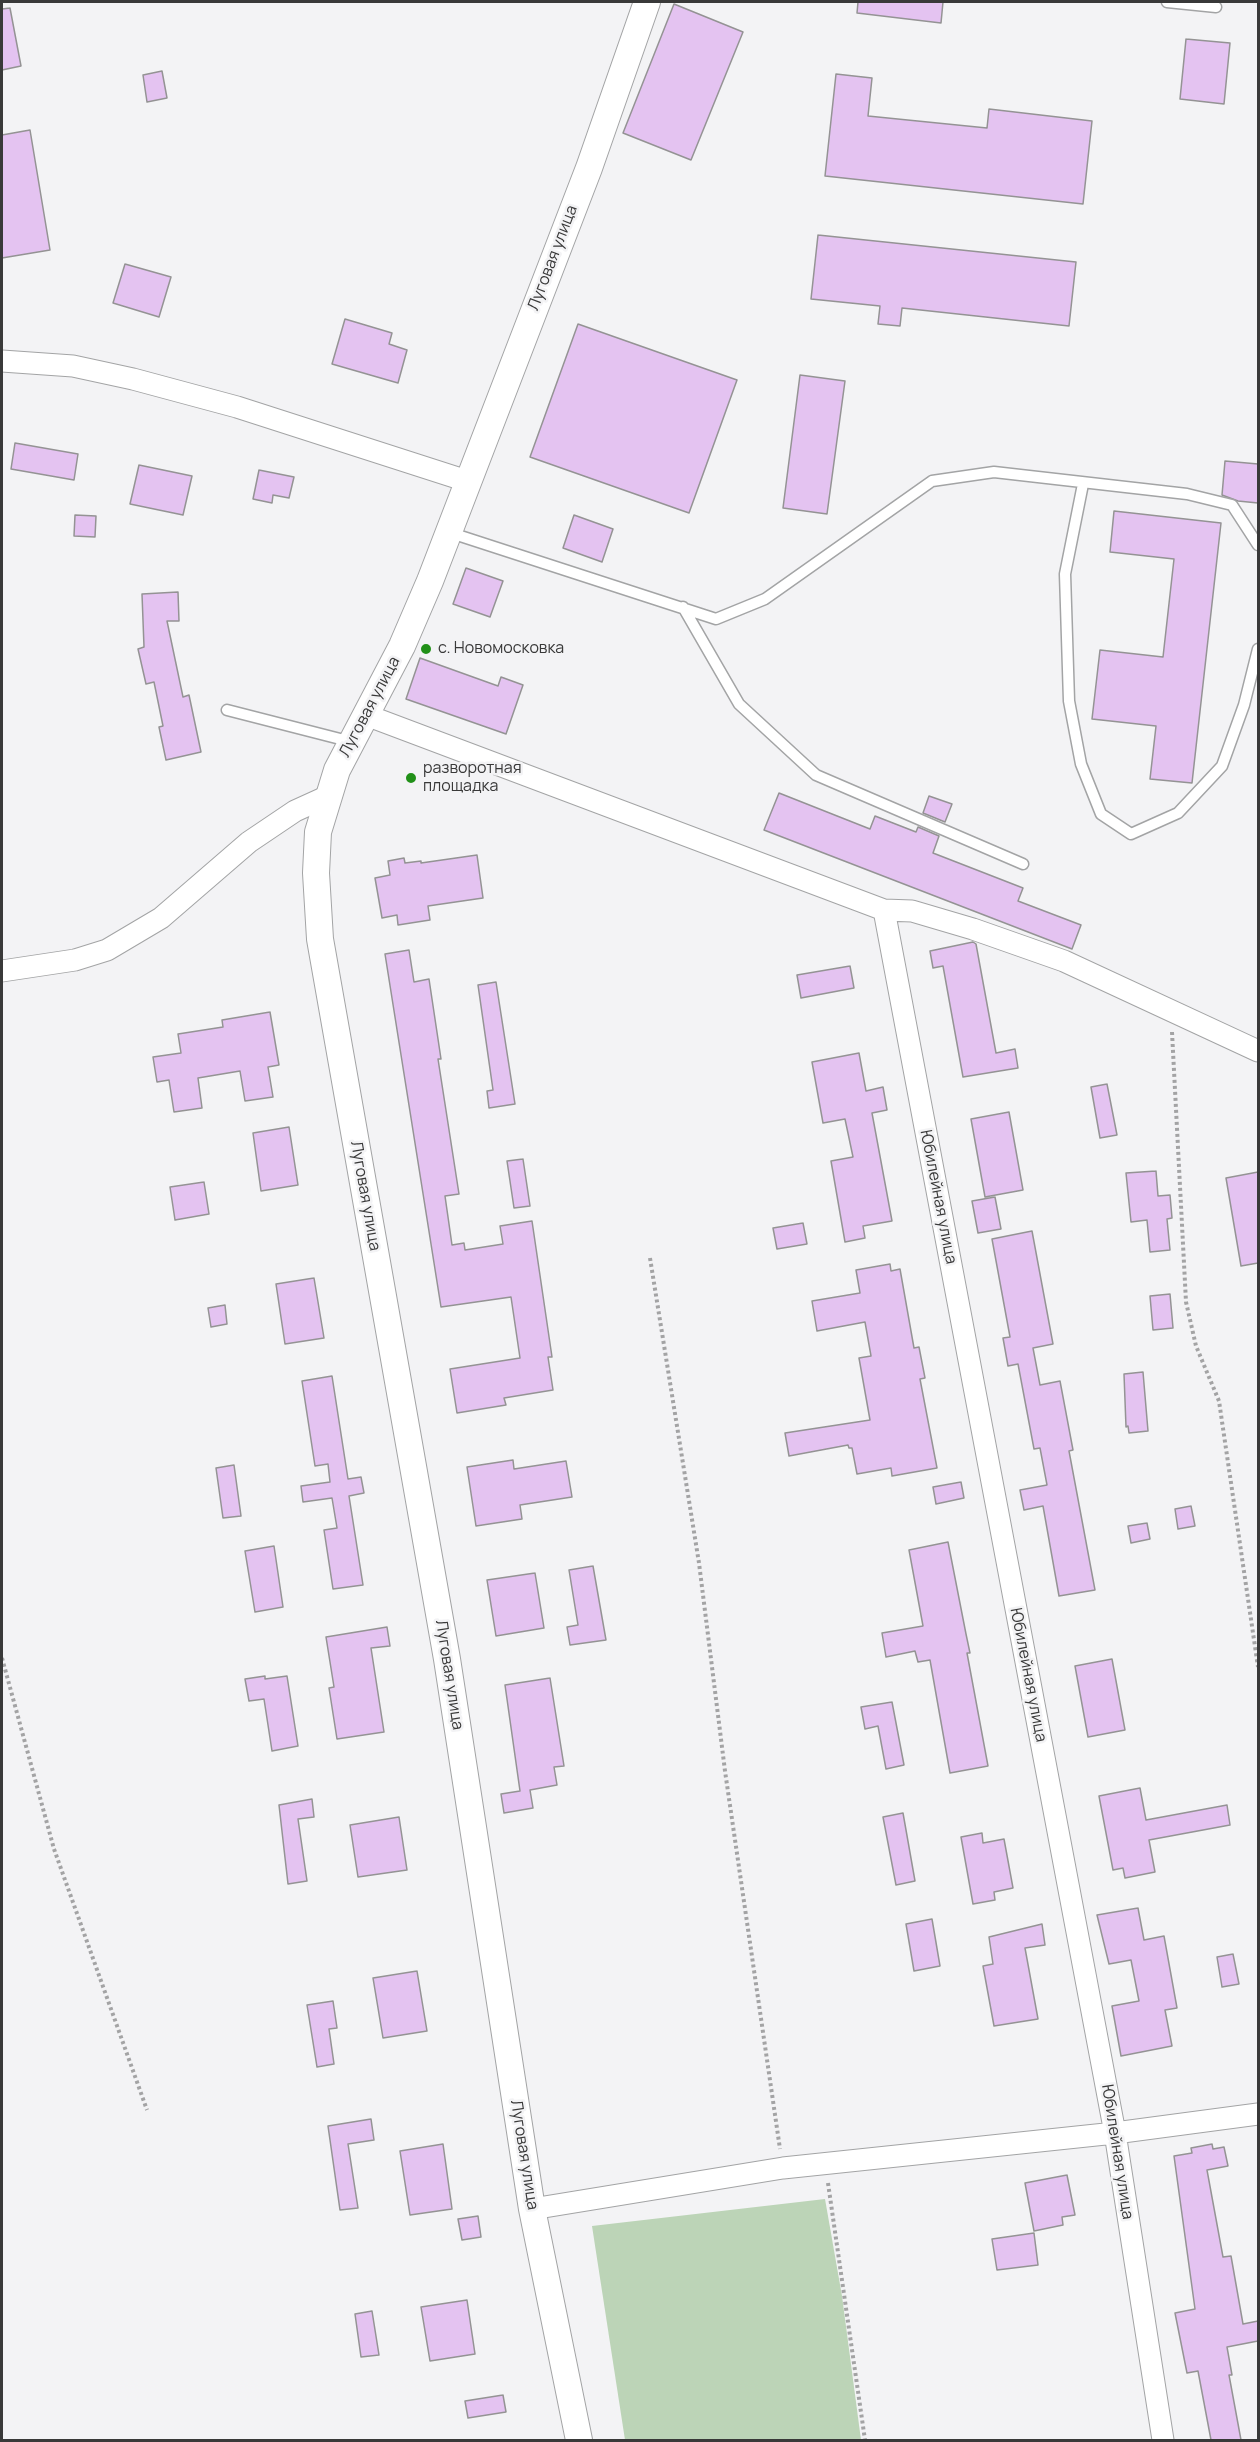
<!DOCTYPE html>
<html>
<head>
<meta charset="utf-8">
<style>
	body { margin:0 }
	#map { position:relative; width:1260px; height:2442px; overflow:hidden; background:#f3f3f5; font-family:Manrope,sans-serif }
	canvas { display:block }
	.frame { position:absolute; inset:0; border:3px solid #393939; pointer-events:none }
</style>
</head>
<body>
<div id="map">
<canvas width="1260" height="2442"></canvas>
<div class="frame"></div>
</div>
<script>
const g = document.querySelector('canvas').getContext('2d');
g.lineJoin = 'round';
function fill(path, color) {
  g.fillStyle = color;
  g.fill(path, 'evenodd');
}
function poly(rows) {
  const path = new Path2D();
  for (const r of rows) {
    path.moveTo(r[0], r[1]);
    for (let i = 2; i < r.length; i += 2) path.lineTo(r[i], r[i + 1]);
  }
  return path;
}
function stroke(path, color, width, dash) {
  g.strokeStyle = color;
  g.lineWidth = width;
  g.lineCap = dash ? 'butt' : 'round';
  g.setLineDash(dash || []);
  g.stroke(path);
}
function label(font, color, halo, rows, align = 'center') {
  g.font = font + ' Manrope,sans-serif';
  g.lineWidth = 5;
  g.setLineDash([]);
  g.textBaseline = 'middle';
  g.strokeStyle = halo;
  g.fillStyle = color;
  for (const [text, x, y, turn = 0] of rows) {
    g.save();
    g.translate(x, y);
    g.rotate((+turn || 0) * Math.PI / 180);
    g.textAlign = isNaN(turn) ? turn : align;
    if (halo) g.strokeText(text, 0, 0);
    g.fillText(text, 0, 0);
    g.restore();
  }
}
fill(poly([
	[825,2199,842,2296,861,2440,625,2440,592,2226]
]), '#bcd4b7');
const building = poly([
	[858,2,943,2,941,23,857,13,858,2],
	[674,4,743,32,691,160,623,133,674,4],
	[10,8,21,66,2,70,2,9,10,8],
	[1186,39,1230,43,1224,104,1180,99,1186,39],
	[162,71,167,98,147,102,143,75,162,71],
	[836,74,872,78,868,116,987,128,989,109,1092,121,1083,204,825,176,836,74],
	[30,130,50,250,2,258,2,135,30,130],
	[818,235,1076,262,1069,326,902,308,900,326,878,324,880,306,811,299,818,235],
	[125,264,171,277,159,317,113,303,125,264],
	[345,319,392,333,389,344,407,350,398,383,332,364,345,319],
	[578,324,737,380,689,513,530,457,578,324],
	[800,375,845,381,827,514,783,508,800,375],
	[15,443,78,454,74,480,11,469,15,443],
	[1225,461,1258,464,1258,503,1238,501,1222,495,1225,461],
	[139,465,192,476,183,515,130,504,139,465],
	[259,470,294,477,289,498,273,495,272,503,253,499,259,470],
	[1114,511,1221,523,1192,783,1150,779,1156,726,1092,719,1100,650,1163,657,1174,559,1110,552,1114,511],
	[75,515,96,516,95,537,74,536,75,515],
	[574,515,613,529,602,562,563,548,574,515],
	[466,568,503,581,490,617,453,604,466,568],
	[178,592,179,621,167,621,183,697,189,695,201,752,166,760,159,727,163,726,154,682,146,684,138,649,144,647,142,594,178,592],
	[420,658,498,686,501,677,523,685,506,734,406,699,420,658],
	[779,793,870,829,875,816,916,832,918,827,939,836,933,853,1023,888,1018,901,1081,925,1072,949,764,830,779,793],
	[929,796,952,804,945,822,923,813,929,796],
	[477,855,483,898,428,906,430,920,398,925,397,915,382,918,375,878,390,875,388,861,404,858,405,863,421,861,421,863,477,855],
	[973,942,976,944,996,1053,1015,1049,1018,1068,963,1077,943,966,933,968,930,951,973,942],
	[409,950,414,982,429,979,441,1059,438,1059,459,1194,445,1196,452,1245,464,1243,465,1250,503,1244,500,1226,532,1221,552,1357,548,1357,553,1390,504,1398,506,1405,457,1413,450,1369,520,1358,511,1297,441,1307,385,954,409,950],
	[850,966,854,988,801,998,797,975,850,966],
	[496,982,515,1104,489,1108,487,1091,493,1090,478,985,496,982],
	[270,1012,279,1065,268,1067,273,1097,245,1101,240,1071,198,1078,202,1108,174,1112,169,1080,157,1082,153,1057,181,1053,178,1034,223,1027,222,1020,270,1012],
	[859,1053,866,1091,883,1087,887,1110,872,1113,892,1221,863,1226,865,1238,845,1242,831,1161,853,1157,845,1119,823,1123,812,1062,859,1053],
	[1107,1084,1117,1135,1100,1138,1091,1087,1107,1084],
	[1009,1112,1023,1190,985,1197,971,1119,1009,1112],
	[289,1127,298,1185,261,1191,253,1133,289,1127],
	[523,1159,530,1206,514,1208,507,1161,523,1159],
	[1156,1171,1158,1196,1170,1195,1172,1218,1167,1219,1170,1250,1150,1252,1147,1220,1131,1222,1126,1173,1156,1171],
	[1258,1172,1258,1263,1241,1266,1226,1178,1258,1172],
	[204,1182,209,1214,175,1220,170,1187,204,1182],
	[995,1197,1001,1229,978,1233,972,1201,995,1197],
	[803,1223,807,1244,777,1249,773,1228,803,1223],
	[1032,1231,1053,1344,1033,1348,1040,1385,1060,1381,1073,1450,1069,1451,1095,1590,1059,1596,1043,1506,1024,1510,1020,1490,1047,1485,1040,1448,1034,1449,1018,1364,1008,1366,1003,1338,1010,1337,992,1239,1032,1231],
	[890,1264,891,1271,900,1269,914,1348,919,1347,925,1378,920,1379,937,1468,892,1476,891,1468,857,1474,852,1448,849,1448,848,1445,789,1456,785,1433,870,1420,859,1358,871,1356,865,1322,817,1331,812,1301,860,1293,856,1270,890,1264],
	[314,1278,324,1338,285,1344,276,1284,314,1278],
	[1170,1294,1173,1328,1153,1330,1150,1296,1170,1294],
	[225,1305,227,1324,211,1327,208,1308,225,1305],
	[1143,1372,1148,1431,1129,1433,1128,1426,1126,1427,1124,1374,1143,1372],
	[332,1376,348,1479,361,1477,364,1493,349,1496,363,1585,333,1589,324,1530,337,1528,332,1498,303,1502,301,1486,330,1482,328,1464,315,1466,302,1381,332,1376],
	[513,1460,514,1469,566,1461,572,1497,520,1505,522,1519,476,1526,467,1467,513,1460],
	[234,1465,241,1516,223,1518,216,1468,234,1465],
	[961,1482,964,1498,936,1504,933,1487,961,1482],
	[1191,1506,1195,1526,1178,1529,1175,1509,1191,1506],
	[1147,1523,1150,1539,1131,1543,1128,1526,1147,1523],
	[948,1542,966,1634,970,1653,967,1653,988,1766,950,1773,930,1660,918,1662,915,1651,886,1657,882,1633,923,1626,909,1550,948,1542],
	[274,1546,283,1607,255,1612,245,1551,274,1546],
	[593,1566,606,1640,570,1645,567,1627,578,1625,569,1570,593,1566],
	[535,1573,544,1628,496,1636,487,1580,535,1573],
	[387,1627,390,1646,371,1648,384,1732,337,1739,329,1688,334,1687,326,1637,387,1627],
	[1112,1659,1125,1730,1088,1737,1075,1666,1112,1659],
	[265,1676,265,1679,287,1676,298,1746,272,1751,264,1699,249,1701,245,1679,265,1676],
	[550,1678,564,1766,554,1767,557,1785,530,1790,533,1808,504,1813,501,1794,520,1791,505,1685,550,1678],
	[892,1702,904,1765,886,1769,878,1726,865,1729,861,1707,892,1702],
	[1140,1788,1146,1820,1227,1805,1230,1825,1149,1840,1155,1872,1125,1878,1123,1868,1113,1870,1099,1796,1140,1788],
	[312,1799,314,1817,298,1819,307,1881,288,1884,279,1805,312,1799],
	[903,1813,915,1881,896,1885,883,1817,903,1813],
	[399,1817,407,1870,358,1877,350,1825,399,1817],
	[982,1833,983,1843,1004,1839,1013,1888,994,1892,995,1900,973,1904,961,1837,982,1833],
	[1138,1908,1144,1940,1164,1936,1177,2008,1165,2010,1172,2046,1121,2056,1112,2006,1139,2001,1131,1960,1109,1964,1097,1915,1138,1908],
	[932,1919,940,1966,914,1971,906,1924,932,1919],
	[1042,1924,1045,1945,1025,1948,1038,2019,994,2026,983,1966,993,1964,989,1937,1042,1924],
	[1233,1954,1239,1984,1222,1987,1217,1957,1233,1954],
	[417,1971,427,2031,383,2038,373,1978,417,1971],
	[333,2001,337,2028,329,2029,334,2064,317,2067,307,2005,333,2001],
	[371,2119,374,2140,348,2144,358,2208,340,2210,328,2126,371,2119],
	[443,2144,452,2209,410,2215,400,2151,443,2144],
	[1212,2144,1213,2149,1224,2147,1228,2166,1207,2170,1223,2257,1231,2256,1243,2324,1258,2321,1258,2341,1227,2347,1232,2375,1229,2375,1241,2440,1211,2440,1198,2371,1187,2373,1175,2313,1195,2309,1174,2156,1192,2153,1191,2148,1212,2144],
	[1067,2175,1075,2215,1062,2217,1063,2225,1034,2231,1025,2183,1067,2175],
	[478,2216,481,2237,462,2240,458,2219,478,2216],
	[1034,2233,1038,2265,997,2270,992,2239,1034,2233],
	[467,2300,475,2354,430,2361,421,2307,467,2300],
	[372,2311,379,2355,361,2357,355,2314,372,2311],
	[503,2395,506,2412,468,2418,465,2401,503,2395]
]);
fill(building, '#e4c3f1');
stroke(building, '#949394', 1.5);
const service = poly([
	[1167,2,1216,7],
	[1083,484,1065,574,1069,701,1081,764,1101,814,1131,834,1178,813,1222,766,1244,705,1258,649],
	[448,532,716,619,765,599,932,481,994,472,1187,494,1232,505,1258,545],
	[683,607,739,704,816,775,1023,864],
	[227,710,352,742]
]);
const minor = poly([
	[2,361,73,366,133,379,237,407,467,481],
	[366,715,884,910,912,911,973,929,1064,961,1258,1051],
	[884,910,1115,2133,1163,2440],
	[2,971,75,960,107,950,161,918,249,842,295,811,328,796],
	[532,2209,783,2168,1115,2133,1258,2114]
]);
const tertiary = poly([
	[579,2440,532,2209,447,1659,320,939,316,873,318,832,337,770,402,646,430,581,589,168,647,2]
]);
stroke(service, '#a3a4a5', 13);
stroke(minor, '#a3a4a5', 23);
stroke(tertiary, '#a3a4a5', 28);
stroke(poly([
	[1172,1032,1186,1302,1196,1346,1219,1401,1258,1667],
	[650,1258,699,1563,725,1771,780,2149],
	[2,1658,54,1849,147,2110],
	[828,2183,865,2440]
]), '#a3a3a4', 4, [3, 3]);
stroke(service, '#fff', 10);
stroke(minor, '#fff', 21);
stroke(tertiary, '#fff', 26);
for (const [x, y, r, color] of [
	[426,649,6,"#219018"],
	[411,778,6,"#219018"]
]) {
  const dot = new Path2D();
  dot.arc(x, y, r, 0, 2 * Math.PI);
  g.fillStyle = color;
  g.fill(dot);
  stroke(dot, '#f3f3f5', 2);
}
label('16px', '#393939', '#f3f3f5', [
	["Луговая улица",553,258,-69],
	["Луговая улица",370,707,-62],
	["Луговая улица",365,1196,80],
	["Юбилейная улица",938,1197,79],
	["Луговая улица",449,1675,81],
	["Юбилейная улица",1028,1675,79],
	["Юбилейная улица",1117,2152,81],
	["Луговая улица",524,2155,81]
]);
label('16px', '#393939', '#f3f3f5', [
	["с. Новомосковка",438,649],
	["разворотная",423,769],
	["площадка",423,787]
], 'left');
</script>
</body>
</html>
